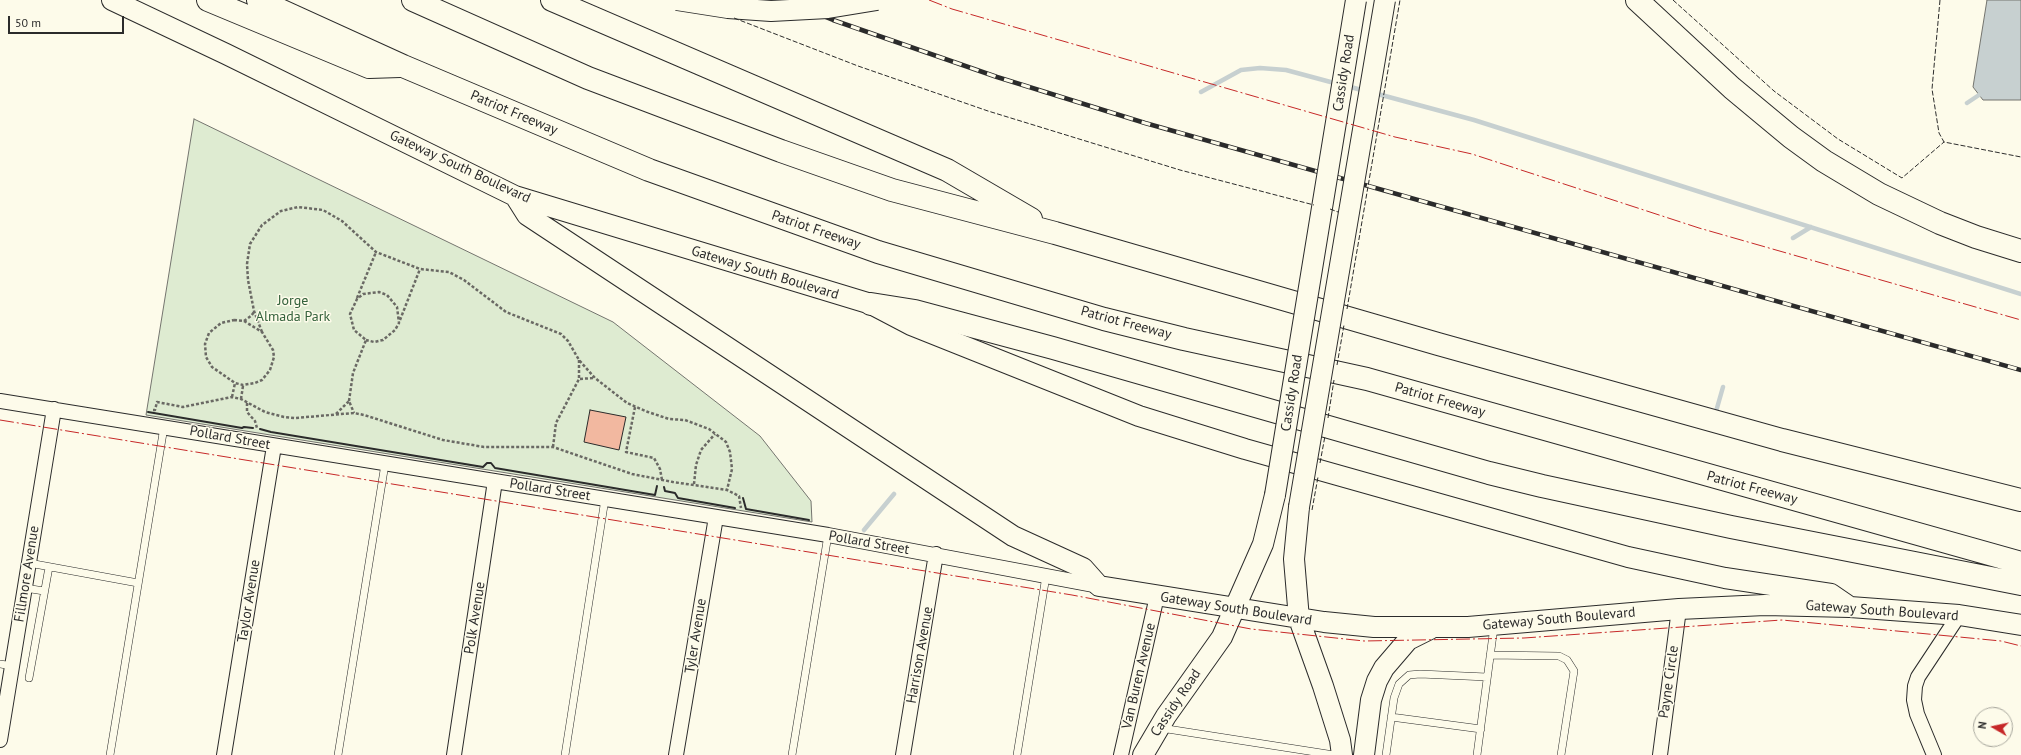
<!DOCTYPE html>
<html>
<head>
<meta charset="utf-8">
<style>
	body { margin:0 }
	#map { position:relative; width:2021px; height:755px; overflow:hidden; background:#fdfbea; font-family:"PT Sans",sans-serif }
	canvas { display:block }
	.north { position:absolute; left:1973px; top:707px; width:40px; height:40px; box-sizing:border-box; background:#fdfbea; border:1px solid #a9a89e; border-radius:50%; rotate:279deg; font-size:11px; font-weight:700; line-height:16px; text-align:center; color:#2b2b2b }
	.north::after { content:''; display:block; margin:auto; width:14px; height:18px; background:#c62828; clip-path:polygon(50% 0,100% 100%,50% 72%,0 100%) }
	.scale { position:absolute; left:8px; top:16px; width:116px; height:18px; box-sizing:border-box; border:2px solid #2b2b2b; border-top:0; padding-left:5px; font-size:12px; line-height:14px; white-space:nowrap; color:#2b2b2b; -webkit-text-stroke:3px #fdfbea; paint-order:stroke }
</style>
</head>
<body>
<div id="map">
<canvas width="2021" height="755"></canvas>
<div class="north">N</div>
<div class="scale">50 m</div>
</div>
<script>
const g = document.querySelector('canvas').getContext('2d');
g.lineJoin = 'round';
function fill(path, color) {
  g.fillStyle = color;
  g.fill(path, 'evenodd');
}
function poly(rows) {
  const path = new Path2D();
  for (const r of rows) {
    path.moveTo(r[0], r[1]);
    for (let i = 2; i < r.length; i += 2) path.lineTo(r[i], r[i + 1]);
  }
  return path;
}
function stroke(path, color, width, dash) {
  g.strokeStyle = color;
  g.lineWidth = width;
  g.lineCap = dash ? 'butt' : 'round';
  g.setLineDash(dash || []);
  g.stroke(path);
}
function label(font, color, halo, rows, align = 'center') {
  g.font = font + ' "PT Sans",sans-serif';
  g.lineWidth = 3;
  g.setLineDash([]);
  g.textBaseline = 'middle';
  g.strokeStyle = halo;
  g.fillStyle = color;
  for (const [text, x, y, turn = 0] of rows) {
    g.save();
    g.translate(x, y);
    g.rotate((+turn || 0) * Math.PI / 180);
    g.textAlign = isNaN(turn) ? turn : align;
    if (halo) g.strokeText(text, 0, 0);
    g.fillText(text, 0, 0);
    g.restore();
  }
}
const green = poly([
	[194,119,613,322,760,436,811,501,812,522,146,415,194,119]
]);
fill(green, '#deebd1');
stroke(green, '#74746e', 1);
const water = poly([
	[1987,0,2021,0,2021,100,1983,100,1973,87,1987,0]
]);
fill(water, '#c7d0d0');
stroke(water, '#74746e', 1);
stroke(poly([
	[1347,86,1365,91],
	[1201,92,1241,70,1260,68,1286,70,1338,84],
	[1374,93,1474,120,2021,294],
	[1967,103,1979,95],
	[1793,238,1811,227],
	[1715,415,1723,387],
	[864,530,894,494]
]), '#c7d0d0', 4.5);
const building = poly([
	[590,410,626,417,619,450,584,442,590,410]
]);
fill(building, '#f2b8a0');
stroke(building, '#2b2b2b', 1);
const lane = poly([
	[29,563,138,583],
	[25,588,44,591],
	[1490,655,1559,656,1567,660,1574,671,1561,755],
	[0,664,12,666],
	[29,678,49,567],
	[1391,717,1481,729],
	[1161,728,1334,755],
	[110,755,164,427],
	[338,755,385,464],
	[565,755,605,499],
	[792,755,828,535],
	[1017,755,1046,576],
	[1386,755,1394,698,1399,684,1409,675,1420,674,1487,677],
	[1477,755,1494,627]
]);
const street = poly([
	[0,401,828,535,1099,586],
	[0,740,54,409],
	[224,755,274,446],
	[454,755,495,481],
	[676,755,716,517],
	[903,755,936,554],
	[1121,755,1157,596],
	[1660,755,1679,609],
	[1934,755,1917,714,1914,700,1915,686,1918,677,1959,615]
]);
const secondary = poly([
	[112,0,226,54,515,196,871,304,911,325,1139,416,1245,449,1628,557,1725,578,1831,594,1850,607],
	[515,196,527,215,1013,536,1083,568,1099,586,1324,622,1374,627,1468,627,1679,609,1765,605,1850,607,1959,615,2021,625],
	[1299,507,1294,559,1299,619,1323,686,1340,740,1342,755],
	[1143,755,1166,716,1222,637,1263,544,1275,495],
	[1364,755,1371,700,1377,681,1384,668,1408,640,1430,629]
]);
const highway = poly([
	[208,0,369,67,400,66],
	[258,0,403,66,649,170,878,252,1104,319,1184,339,1367,379,2021,563],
	[413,0,588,78,781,151,892,190,1055,233,1438,344,1782,440,2021,500],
	[552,0,947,170,1031,219],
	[1637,0,1732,88,1791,137,1824,161,1879,194,1940,223,1976,237,2021,251],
	[871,304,915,311,1053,348,1489,473,1542,486,1731,527,2021,584]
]);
stroke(lane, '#2b2b2b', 8);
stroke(street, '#2b2b2b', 16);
stroke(secondary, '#2b2b2b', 22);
stroke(highway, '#2b2b2b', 24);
stroke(poly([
	[357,298,376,252],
	[234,320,244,321,262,332,273,350,274,357,270,370,262,380,255,383,243,385,235,383,212,367,206,357,205,344,209,333,221,323,234,320],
	[400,320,420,269],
	[244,321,251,316,254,312],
	[262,332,254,311,248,280,247,264,250,244,262,225,281,211,298,207,323,210,342,221,376,252,420,269,449,272,464,280,506,312,561,334,568,341,579,360,595,378,627,403,648,412,669,419,685,420,709,429,726,442,730,452,732,469,727,490],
	[579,360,579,379,594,378],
	[232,397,235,383],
	[241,399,243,386],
	[349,401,353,373,366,340,354,330,350,314,357,299,363,294,379,292,387,295,397,307,399,323,395,330,383,340,374,342,366,340],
	[247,403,247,412,255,421,257,428],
	[635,407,626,452,654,458,660,469,662,480],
	[153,410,155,410,157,402,183,407,232,397,241,399,265,412,284,417,295,418,354,413,364,415,443,440,484,447,553,447,632,474,673,482,727,490,739,496,741,508],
	[336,414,349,401,354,413],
	[553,447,556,423,579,379],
	[694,484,696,465,701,450,715,434]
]), '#6a6964', 2.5, [3, 2]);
stroke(lane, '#fdfbea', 7);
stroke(street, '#fdfbea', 14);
stroke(secondary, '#fdfbea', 20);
stroke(highway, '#fdfbea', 22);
const rail = poly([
	[784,0,833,20,997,77,1145,123,2021,370]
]);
stroke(rail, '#2b2b2b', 4.5);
stroke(rail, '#fdfbea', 3, [9]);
const secondaryBridge = poly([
	[677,0,728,8,771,11,828,8,877,0],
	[1275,495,1356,0],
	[1299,507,1385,0]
]);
stroke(secondaryBridge, '#2b2b2b', 22, []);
stroke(secondaryBridge, '#fdfbea', 20);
stroke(poly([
	[1673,0,1774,91,1838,139,1902,178,1944,142],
	[1940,0,1932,89,1939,133,1944,142,2021,157],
	[734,18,858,66,988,111,1180,170,1314,205],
	[1330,209,1338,212],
	[1347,309,1400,0],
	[1337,365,1344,325],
	[1328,418,1334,380],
	[1320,463,1325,436],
	[1312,510,1318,477]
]), '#2b2b2b', 1, [5, 2]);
stroke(poly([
	[148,412,242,428,244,427,253,428],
	[260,429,271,432,483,467,487,463,491,463,495,468,655,495,657,486],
	[664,487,665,491,675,493,678,498,735,508],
	[743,498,746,509,809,520]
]), '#2b2b2b', 2);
stroke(poly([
	[929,0,952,9,1395,137,1472,154,1699,228,2021,320],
	[0,420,1072,595,1251,629,1364,641,1524,638,1782,620,2001,641,2021,646]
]), '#c62828', 1, [14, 3, 2, 3]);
label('14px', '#2b2b2b', '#fdfbea', [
	["Cassidy Road",1344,73,-81],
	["Patriot Freeway",514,113,23],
	["Gateway South Boulevard",460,167,25],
	["Patriot Freeway",816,230,19],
	["Gateway South Boulevard",765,273,17],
	["Patriot Freeway",1126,323,15],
	["Cassidy Road",1292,393,-81],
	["Patriot Freeway",1440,400,16],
	["Pollard Street",230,438,10],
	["Patriot Freeway",1752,488,15],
	["Pollard Street",550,490,9],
	["Pollard Street",869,543,10],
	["Fillmore Avenue",27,574,-81],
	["Taylor Avenue",249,601,-81],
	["Gateway South Boulevard",1236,609,9],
	["Gateway South Boulevard",1882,611,4],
	["Polk Avenue",475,618,-81],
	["Gateway South Boulevard",1559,619,-5],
	["Tyler Avenue",696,636,-81],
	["Harrison Avenue",920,655,-80],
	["Van Buren Avenue",1139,676,-77],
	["Payne Circle",1669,682,-82],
	["Cassidy Road",1176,703,-56]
]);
label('14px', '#34623c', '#fdfbea', [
	["Jorge",293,301],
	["Almada Park",293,317]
]);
</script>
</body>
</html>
